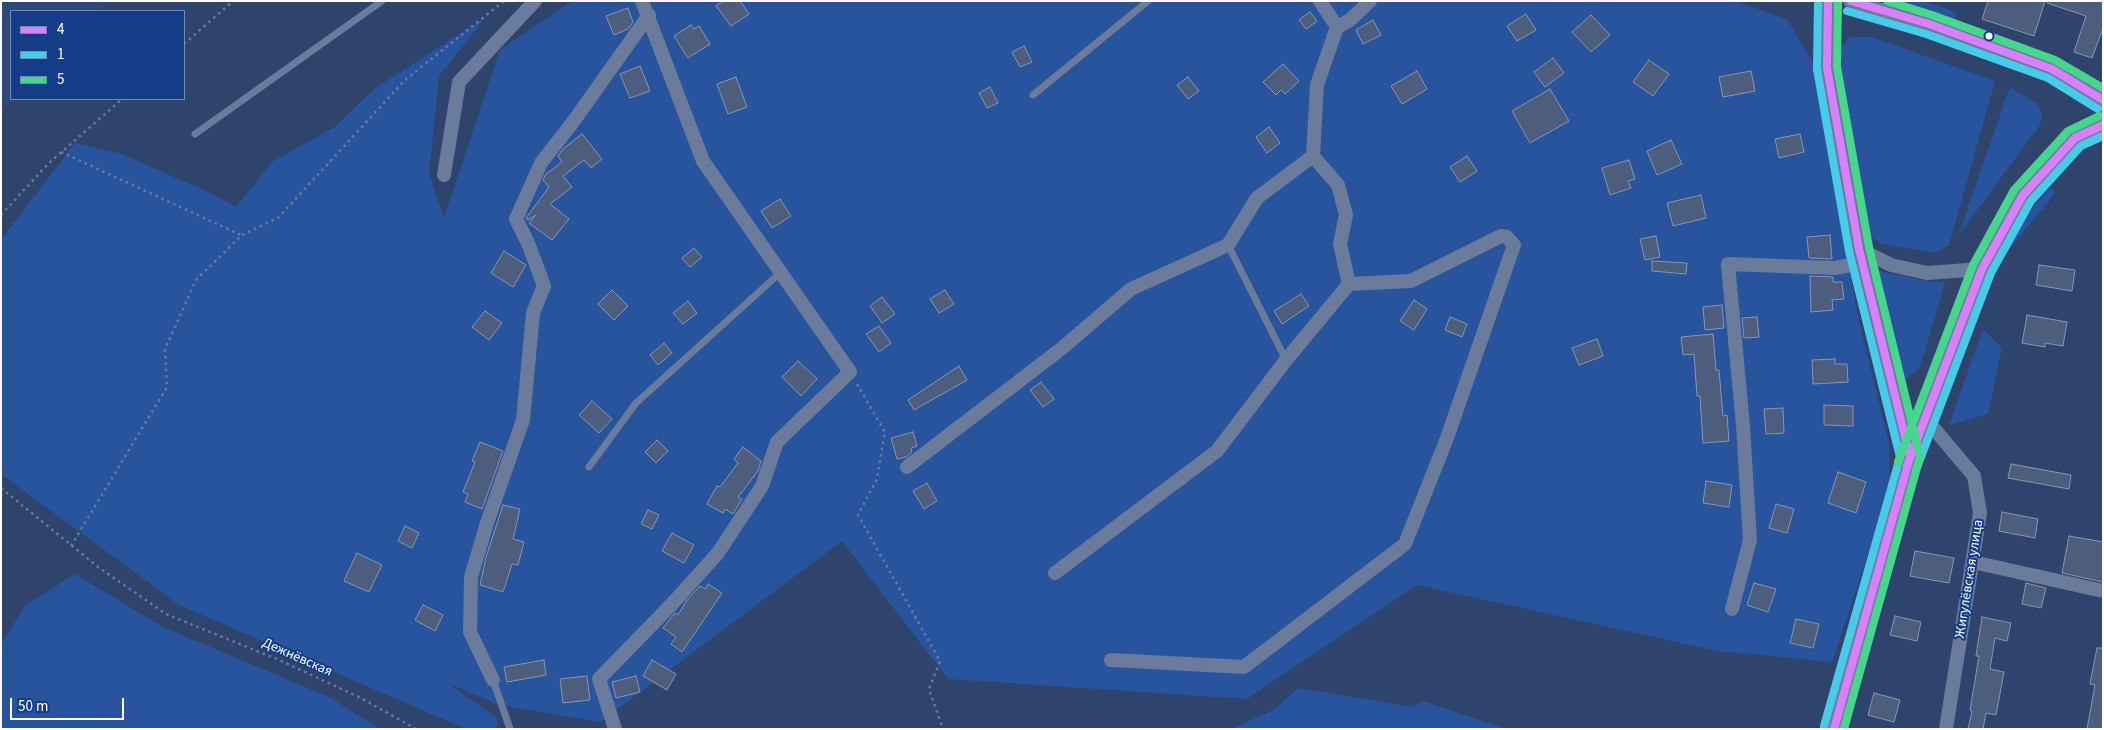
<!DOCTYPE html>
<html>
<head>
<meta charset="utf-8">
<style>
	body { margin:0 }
	#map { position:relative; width:2104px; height:730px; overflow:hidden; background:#2f446d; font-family:"Source Sans 3",sans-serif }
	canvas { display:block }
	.frame { position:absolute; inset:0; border:2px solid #fff; pointer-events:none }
	.legend { position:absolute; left:10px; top:10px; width:175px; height:90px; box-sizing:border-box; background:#153c87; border:1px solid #738ab7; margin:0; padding:6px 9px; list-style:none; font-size:15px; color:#fff }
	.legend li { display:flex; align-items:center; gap:10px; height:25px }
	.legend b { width:25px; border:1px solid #738ab7 }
	.scale { position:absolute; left:10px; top:698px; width:114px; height:22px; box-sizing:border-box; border:2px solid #fff; border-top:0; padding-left:6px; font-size:15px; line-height:18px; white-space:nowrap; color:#fff; -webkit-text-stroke:4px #153c87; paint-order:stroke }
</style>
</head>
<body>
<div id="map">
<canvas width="2104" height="730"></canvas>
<div class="frame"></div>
<ul class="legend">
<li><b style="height:6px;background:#d880ff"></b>4</li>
<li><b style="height:6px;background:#46cce9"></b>1</li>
<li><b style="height:6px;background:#46d78d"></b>5</li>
</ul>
<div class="scale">50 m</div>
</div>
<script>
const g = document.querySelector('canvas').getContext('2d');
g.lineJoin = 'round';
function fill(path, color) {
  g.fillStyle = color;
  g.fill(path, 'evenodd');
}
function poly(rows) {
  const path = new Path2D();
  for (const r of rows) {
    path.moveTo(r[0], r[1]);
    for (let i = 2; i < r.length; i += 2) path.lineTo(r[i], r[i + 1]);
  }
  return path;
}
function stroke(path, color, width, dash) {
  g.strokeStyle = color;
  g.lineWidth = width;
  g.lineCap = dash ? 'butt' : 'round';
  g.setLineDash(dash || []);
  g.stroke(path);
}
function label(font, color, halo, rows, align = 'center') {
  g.font = font + ' "Source Sans 3",sans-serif';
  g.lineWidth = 4;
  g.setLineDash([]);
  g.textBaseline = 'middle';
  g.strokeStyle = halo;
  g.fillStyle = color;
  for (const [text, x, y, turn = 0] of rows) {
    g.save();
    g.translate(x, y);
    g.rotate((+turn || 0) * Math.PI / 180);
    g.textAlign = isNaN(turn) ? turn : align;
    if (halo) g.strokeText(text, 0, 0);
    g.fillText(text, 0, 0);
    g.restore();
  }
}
fill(poly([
	[572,1,1735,1,1787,19,1816,68,1857,313,1889,444,1890,489,1832,662,1718,651,1417,585,1247,699,948,679,842,541,600,722,499,705,448,683,497,718,497,729,466,729,179,605,1,474,1,240,75,143,122,154,208,192,236,207,272,162,336,126,374,89,486,17,439,76,429,174,444,218,500,50],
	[1898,1,1923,1,1956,12,1954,20],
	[1850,37,1871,37,1995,81,1949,245,1936,253,1882,244,1869,236,1834,65,1836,51],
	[2010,87,2038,105,2042,114,2040,125,1958,236],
	[2050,187,2056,192,2008,251,2002,246],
	[1875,270,1932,282,1945,282,1920,368,1905,380,1900,378],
	[1983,329,2002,348,1988,414,1949,425],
	[75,574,163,627,331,698,379,729,1,729,1,644,25,606],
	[1298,688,1414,707,1423,701,1506,729,1232,729,1275,709]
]), '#28539d');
fill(poly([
	[1,1,109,1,99,11,11,11,11,99,14,99,1,113]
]), '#2c497f');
const building = poly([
	[723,1,740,1,749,14,731,26,716,6,723,1],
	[1988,1,2045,1,2034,36,1982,19,1988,1],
	[2048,1,2103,1,2103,28,2092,58,2074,52,2086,16,2047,3,2048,1],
	[628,8,633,22,628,29,614,35,606,16,628,8],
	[1310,12,1317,21,1306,29,1299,20,1310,12],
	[1526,14,1536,30,1517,41,1507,26,1526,14],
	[1591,15,1610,35,1591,52,1572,32,1591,15],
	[1373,20,1381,35,1363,44,1356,30,1373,20],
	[691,25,694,29,699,26,710,44,688,58,674,36,691,25],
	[1024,46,1032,62,1020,67,1012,52,1024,46],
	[1553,58,1564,73,1545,87,1534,72,1553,58],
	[1649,60,1669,74,1653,96,1633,82,1649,60],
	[1283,64,1299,81,1285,94,1281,90,1276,95,1263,82,1283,64],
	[640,66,650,91,630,98,620,74,640,66],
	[1417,71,1427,89,1402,104,1391,86,1417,71],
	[1751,71,1755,91,1723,97,1719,77,1751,71],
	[736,77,747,107,728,114,717,84,736,77],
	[1188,77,1199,91,1188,99,1177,85,1188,77],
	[990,87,998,103,987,108,979,93,990,87],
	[1550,89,1569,121,1530,143,1512,111,1550,89],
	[1269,127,1280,143,1267,153,1256,137,1269,127],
	[582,134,602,159,591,168,584,160,563,176,572,187,550,204,569,219,552,240,529,223,536,215,528,220,526,218,549,187,543,180,546,174,562,162,558,156,563,149,582,134],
	[1800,134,1804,152,1779,158,1775,139,1800,134],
	[1671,140,1682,164,1657,175,1647,151,1671,140],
	[1467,156,1477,171,1460,182,1450,167,1467,156],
	[1629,160,1635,179,1628,181,1631,188,1610,195,1602,168,1629,160],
	[1701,195,1706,218,1673,226,1667,203,1701,195],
	[780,199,791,216,772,228,761,211,780,199],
	[1830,235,1832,259,1809,258,1807,237,1830,235],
	[1656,236,1660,257,1645,260,1640,239,1656,236],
	[694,248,702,257,690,267,682,258,694,248],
	[504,251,526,265,513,287,491,273,504,251],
	[1652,261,1687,263,1686,274,1652,271,1652,261],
	[2039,265,2075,270,2072,291,2036,285,2039,265],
	[1810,276,1833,277,1833,282,1842,282,1844,299,1832,300,1833,310,1811,312,1810,276],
	[612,290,628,306,614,320,598,304,612,290],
	[945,290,954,304,939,313,930,299,945,290],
	[1301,294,1309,306,1282,324,1274,311,1301,294],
	[882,297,895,314,882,323,870,306,882,297],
	[1414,300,1427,309,1414,330,1400,321,1414,300],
	[688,301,697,313,683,324,673,313,688,301],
	[1722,305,1724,328,1705,330,1703,307,1722,305],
	[485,311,502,323,489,340,472,327,485,311],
	[2027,315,2067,322,2063,346,2045,343,2045,347,2022,343,2027,315],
	[1450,317,1467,324,1462,337,1445,330,1450,317],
	[1757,317,1759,337,1744,338,1742,318,1757,317],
	[879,326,891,343,879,352,866,334,879,326],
	[1713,334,1716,370,1719,370,1723,416,1727,415,1729,441,1703,443,1700,396,1697,396,1694,354,1683,355,1681,337,1713,334],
	[1597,339,1603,356,1579,365,1572,348,1597,339],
	[664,343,672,353,658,365,650,355,664,343],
	[1835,359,1835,364,1847,364,1848,382,1813,384,1812,360,1835,359],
	[798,361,817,379,801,396,782,377,798,361],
	[959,366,967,380,914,410,908,400,959,366],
	[1041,382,1054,399,1043,407,1030,390,1041,382],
	[592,401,612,419,599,433,579,415,592,401],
	[1824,405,1853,406,1853,426,1824,425,1824,405],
	[1783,408,1784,433,1766,434,1764,409,1783,408],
	[913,432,917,446,911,448,912,452,906,457,897,459,891,438,913,432],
	[657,440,668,451,656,463,645,452,657,440],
	[480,442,503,451,482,509,465,502,468,494,463,492,475,462,472,461,480,442],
	[743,447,761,461,758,471,738,497,742,499,733,514,725,509,723,513,707,504,717,486,720,487,738,463,734,459,743,447],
	[2011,464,2071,475,2069,489,2008,478,2011,464],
	[1838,472,1866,482,1856,513,1828,503,1838,472],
	[1706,481,1732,485,1729,507,1703,503,1706,481],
	[927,483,937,501,924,509,913,491,927,483],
	[1776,504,1794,509,1787,533,1769,528,1776,504],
	[503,505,520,509,513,539,524,542,518,565,512,564,503,592,480,585,486,557,503,505],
	[648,510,659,515,652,529,641,524,648,510],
	[2002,512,2038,519,2035,538,1999,531,2002,512],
	[405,526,419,533,412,548,398,541,405,526],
	[672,533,694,545,684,563,662,551,672,533],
	[2069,536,2103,542,2103,582,2062,573,2069,536],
	[1915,551,1954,558,1949,583,1910,576,1915,551],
	[357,553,382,565,369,592,344,581,357,553],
	[1754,583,1776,589,1768,612,1747,605,1754,583],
	[2026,583,2046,588,2041,608,2022,604,2026,583],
	[708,584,722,593,682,652,671,644,676,637,663,628,675,613,678,615,687,600,700,586,705,589,708,584],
	[423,605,443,615,435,631,415,620,423,605],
	[1895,616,1921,622,1917,641,1890,635,1895,616],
	[1982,617,2011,623,2007,641,1995,638,1990,669,2004,672,1996,715,1986,713,1983,729,1968,729,1972,711,1970,710,1979,656,1976,656,1982,617],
	[1796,619,1819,624,1813,648,1790,643,1796,619],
	[2097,648,2103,648,2103,729,2087,729,2095,685,2090,684,2097,648],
	[544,660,546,675,507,682,504,667,544,660],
	[652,660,676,674,667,690,643,676,652,660],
	[587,676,590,700,563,703,560,679,587,676],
	[636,676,640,692,616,698,612,682,636,676],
	[1874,693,1900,700,1894,722,1868,715,1874,693]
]);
fill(building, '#4c5d7e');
stroke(building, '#8997b0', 1);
stroke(poly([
	[184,44,233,1],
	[61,152,241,235],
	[1,215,48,164,122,99],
	[857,384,885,432,877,479,858,515,940,661,929,689,943,729],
	[1,488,98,567,166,614,279,660,361,698,416,729],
	[1,496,3,489],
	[71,546,167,387,165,349,196,280,242,235,278,218,405,80,504,1]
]), '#6b7b9b', 2.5, [2.5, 4]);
stroke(poly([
	[1033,95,1148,1],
	[195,134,382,1],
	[1228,245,1286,360],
	[589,467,636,403,780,273],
	[493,680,510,729]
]), '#6b7b9b', 7);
stroke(poly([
	[1320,1,1337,27],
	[1828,1,1827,68,1859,249,1910,457],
	[1850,1,1929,24,2052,69,2103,100],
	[444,175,459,82,535,1],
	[1859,249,1891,265,1927,273,1982,269],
	[1925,418,1974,476,1980,513,1946,729],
	[907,467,1061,349,1131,289,1228,245,1257,198,1313,156,1317,85,1337,27,1350,20,1370,1],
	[1973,562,2103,591],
	[1055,573,1217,451,1286,360,1349,284,1340,244,1346,215,1338,185,1313,156],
	[1732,609,1750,540,1743,426,1728,264,1835,268,1862,263],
	[1111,660,1244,667,1405,544,1447,438,1514,245,1507,237,1501,236,1411,281,1349,284],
	[493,680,470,632,471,577,487,523,523,420,533,313,544,286,528,243,516,219,541,163,573,122,649,15],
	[615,729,599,679,672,604,718,553,762,486,777,442,850,372,703,161,642,1]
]), '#6b7b9b', 14);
stroke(poly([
	[1834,729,1910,457,1982,269,2023,195,2075,138,2103,125]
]), '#71809e', 19);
stroke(poly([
	[1828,1,1827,68,1859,249,1910,457,1834,729],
	[1851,1,1929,24,2052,69,2103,100],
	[1907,466,1982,269,2023,195,2075,138,2103,125]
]), '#d880ff', 8);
stroke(poly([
	[1818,1,1817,69,1849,251,1900,457,1824,726],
	[1847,11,1926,34,2048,78,2098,109],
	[1916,470,1991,273,2031,201,2081,146,2103,136]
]), '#46cce9', 8);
stroke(poly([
	[1838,1,1837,67,1869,247,1920,457,1844,729],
	[1887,1,1932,15,2055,60,2103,88],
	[1898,462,1973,265,2014,190,2068,131,2099,116]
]), '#46d78d', 8);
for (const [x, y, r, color] of [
	[1989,36,4.5,"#fff"]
]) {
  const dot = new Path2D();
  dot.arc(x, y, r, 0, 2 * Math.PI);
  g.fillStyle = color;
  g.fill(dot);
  stroke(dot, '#153c87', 2);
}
label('14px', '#fff', '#153c87', [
	["Жигулёвская улица",1970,579,-81],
	["Дежнёвская",297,658,24]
]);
</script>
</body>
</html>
